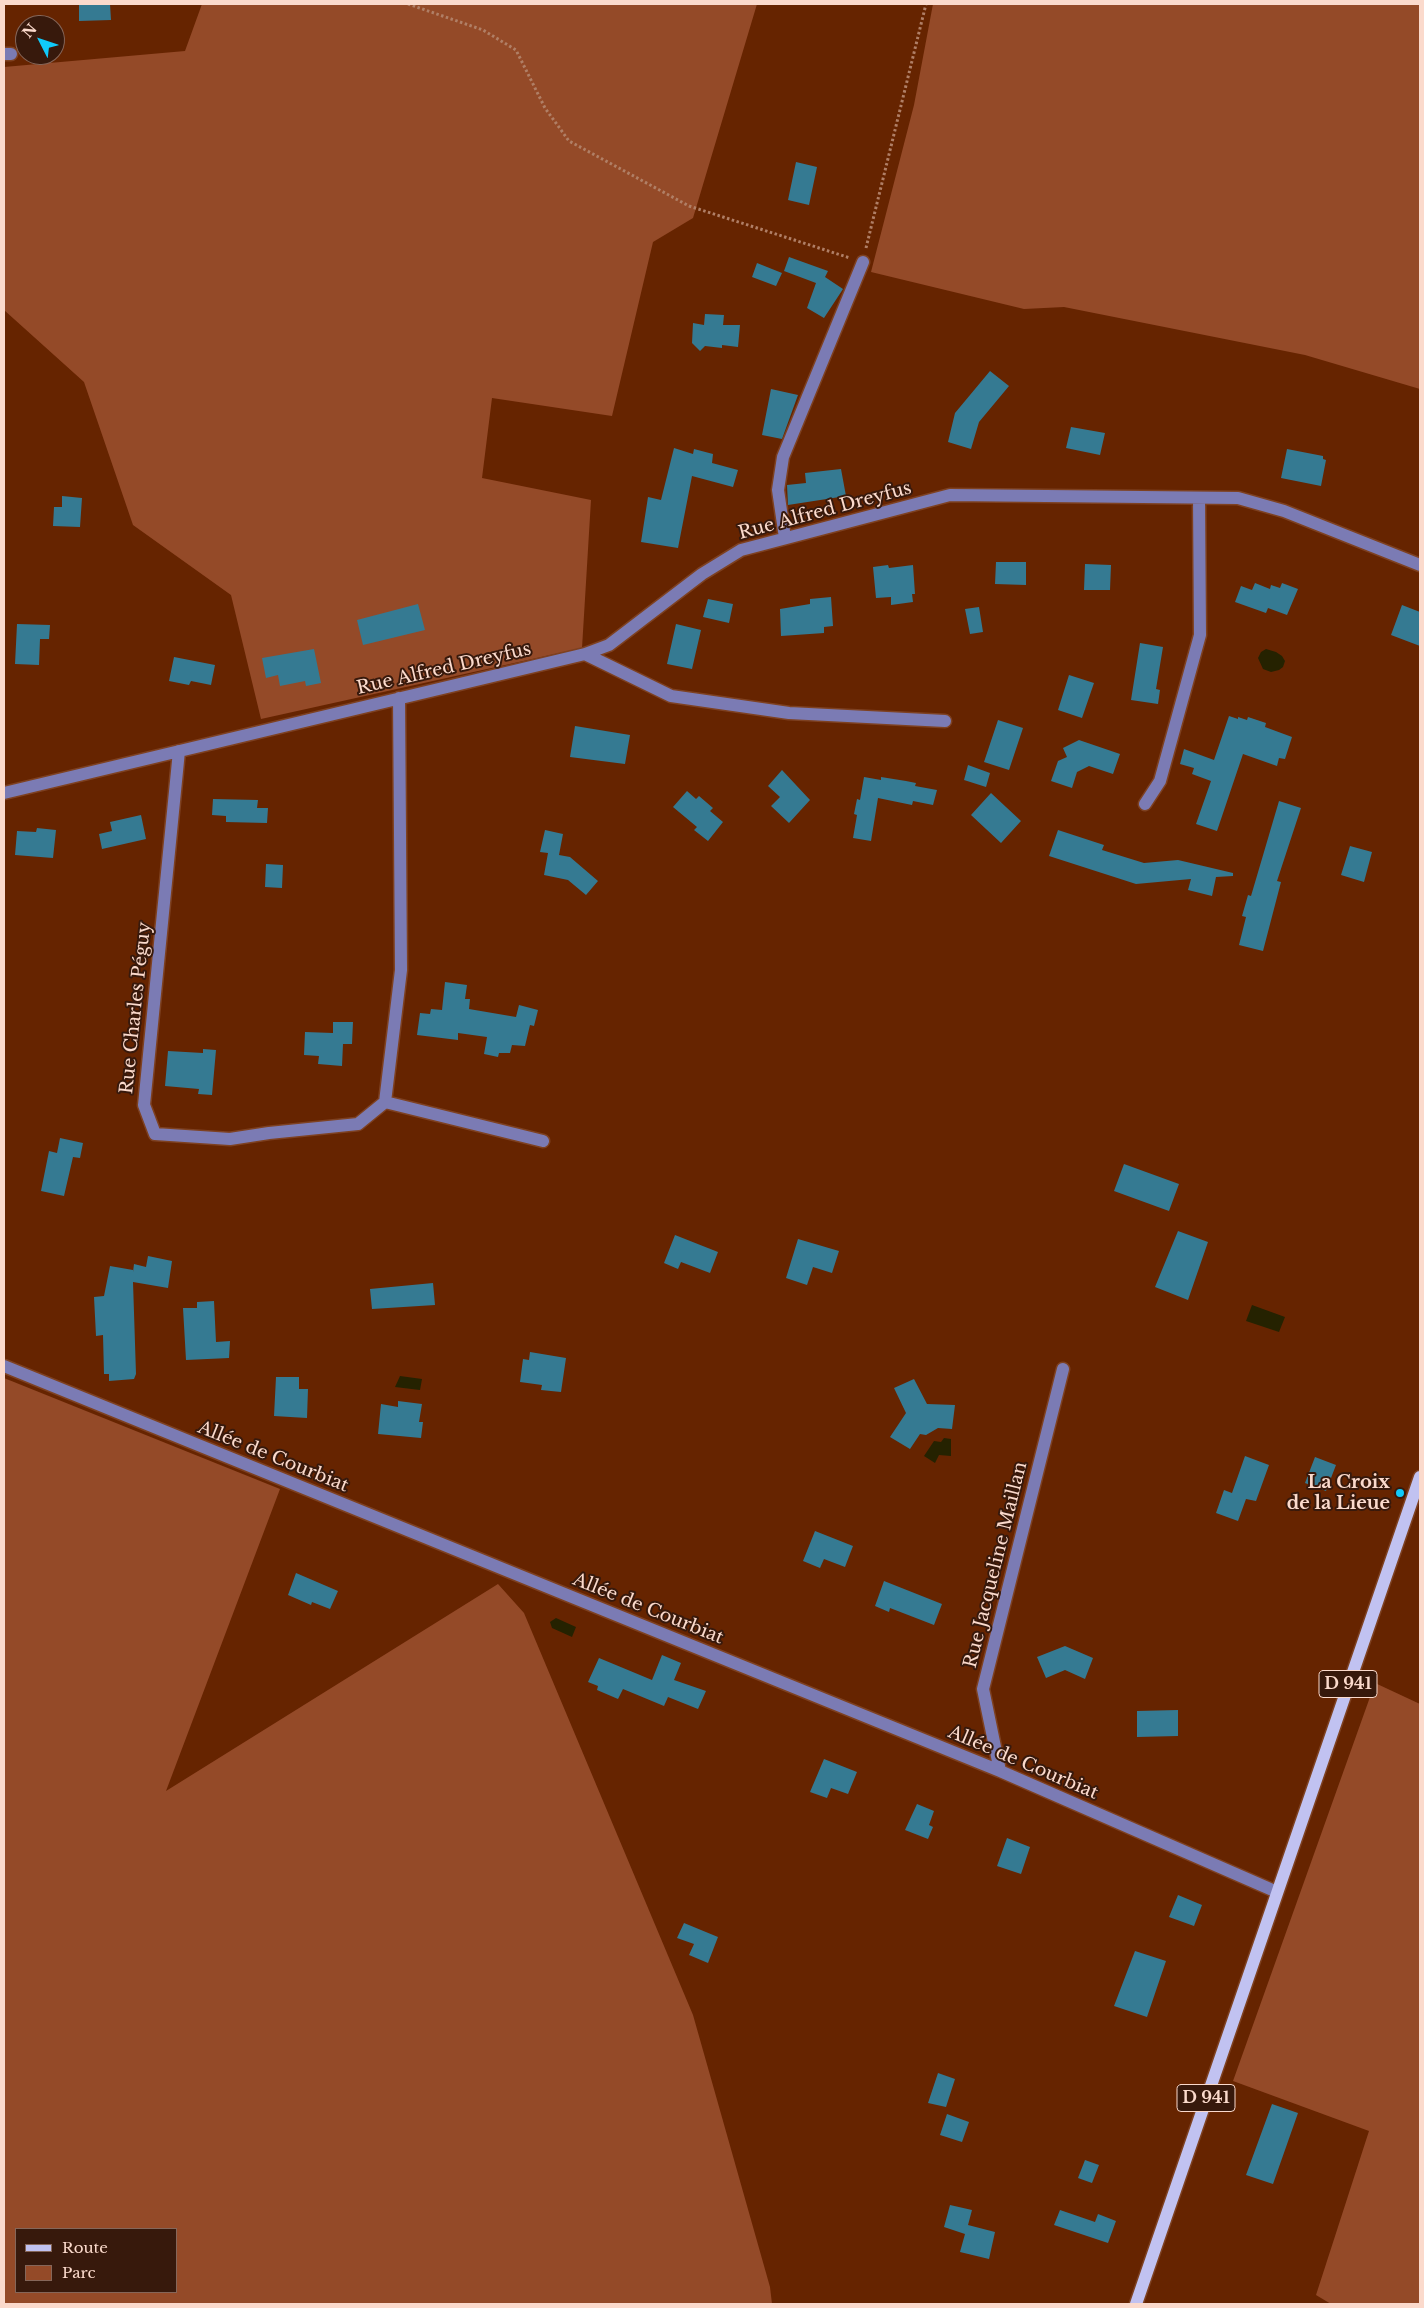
<!DOCTYPE html>
<html>
<head>
<meta charset="utf-8">
<style>
	body { margin:0 }
	#map { position:relative; width:1424px; height:2308px; overflow:hidden; background:#662400; font-family:"Libre Baskerville",serif }
	canvas { display:block }
	.frame { position:absolute; inset:0; border:5px solid #fbdacc; pointer-events:none }
	.legend { position:absolute; left:15px; top:2228px; width:162px; height:65px; box-sizing:border-box; background:#37190c; border:1px solid #856659; margin:0; padding:6px 9px; list-style:none; font-size:15px; color:#fbdacc }
	.legend li { display:flex; align-items:center; gap:10px; height:25px }
	.legend b { width:25px; border:1px solid #856659 }
	.north { position:absolute; left:15px; top:15px; width:50px; height:50px; box-sizing:border-box; background:#37190c; border:1px solid #856659; border-radius:50%; rotate:311deg; font-size:14px; font-weight:700; line-height:20px; text-align:center; color:#fbdacc }
	.north::after { content:''; display:block; margin:auto; width:18px; height:22px; background:#10cafa; clip-path:polygon(50% 0,100% 100%,50% 72%,0 100%) }
</style>
</head>
<body>
<div id="map">
<canvas width="1424" height="2308"></canvas>
<div class="frame"></div>
<ul class="legend">
<li><b style="height:6px;background:#c1c2f1"></b>Route</li>
<li><b style="height:14px;background:#944a28"></b>Parc</li>
</ul>
<div class="north">N</div>
</div>
<script>
const g = document.querySelector('canvas').getContext('2d');
g.lineJoin = 'round';
function fill(path, color) {
  g.fillStyle = color;
  g.fill(path, 'evenodd');
}
function poly(rows) {
  const path = new Path2D();
  for (const r of rows) {
    path.moveTo(r[0], r[1]);
    for (let i = 2; i < r.length; i += 2) path.lineTo(r[i], r[i + 1]);
  }
  return path;
}
function stroke(path, color, width, dash) {
  g.strokeStyle = color;
  g.lineWidth = width;
  g.lineCap = dash ? 'butt' : 'round';
  g.setLineDash(dash || []);
  g.stroke(path);
}
function label(font, color, halo, rows, align = 'center') {
  g.font = font + ' "Libre Baskerville",serif';
  g.lineWidth = 4;
  g.setLineDash([]);
  g.textBaseline = 'middle';
  g.strokeStyle = halo;
  g.fillStyle = color;
  for (const [text, x, y, turn = 0] of rows) {
    g.save();
    g.translate(x, y);
    g.rotate((+turn || 0) * Math.PI / 180);
    g.textAlign = isNaN(turn) ? turn : align;
    if (halo) g.strokeText(text, 0, 0);
    g.fillText(text, 0, 0);
    g.restore();
  }
}
fill(poly([
	[202,4,757,4,693,218,653,242,612,416,492,398,482,478,591,500,582,648,261,719,231,595,133,525,84,382,4,310,4,67,185,51],
	[933,4,1420,4,1420,389,1305,355,1064,307,1024,309,871,272,914,105],
	[4,1378,280,1489,166,1791,498,1584,524,1613,693,2015,770,2287,772,2304,4,2304],
	[16,2229,176,2229,176,2292,16,2292],
	[1375,1683,1420,1704,1420,2304,1331,2304,1316,2295,1369,2131,1233,2081]
]), '#944a28');
fill(poly([
	[1266,649,1276,652,1282,656,1285,661,1283,667,1279,670,1271,672,1263,669,1258,658,1261,652],
	[1252,1305,1285,1317,1279,1332,1246,1321],
	[400,1376,422,1379,420,1390,395,1387],
	[944,1438,951,1439,951,1456,939,1455,935,1463,924,1456,934,1441,941,1442],
	[556,1618,576,1627,572,1637,552,1628,550,1622]
]), '#252200');
fill(poly([
	[79,4,110,4,111,20,79,21],
	[796,162,817,167,809,205,788,200],
	[789,257,828,271,825,277,843,289,824,318,807,308,816,283,784,271],
	[757,263,782,273,776,286,752,277],
	[705,314,724,315,723,325,740,325,738,347,722,345,722,348,705,346,700,351,692,343,693,323,704,325],
	[990,371,1009,386,979,422,971,449,948,442,955,413],
	[771,389,798,395,782,439,762,435],
	[1071,427,1105,433,1100,455,1066,448],
	[674,448,693,454,694,449,713,454,712,463,738,470,733,487,692,476,678,548,641,542,648,497,661,500],
	[1287,449,1323,456,1323,459,1326,460,1321,486,1281,478],
	[841,469,846,496,788,505,787,485,806,483,805,473],
	[62,496,82,498,80,527,53,526,54,507,62,507],
	[996,562,1026,562,1026,585,995,584],
	[1085,564,1111,565,1110,590,1084,590],
	[888,565,889,568,913,565,915,594,912,594,913,602,891,605,891,597,876,598,873,567],
	[1255,583,1270,589,1271,585,1280,588,1282,583,1298,589,1287,615,1268,608,1266,613,1235,602,1241,586,1252,590],
	[831,597,833,626,824,627,824,633,781,636,780,609,810,604,810,599],
	[708,599,733,604,729,623,703,617],
	[418,604,425,630,363,645,357,620],
	[1402,605,1420,612,1420,646,1391,635],
	[979,607,983,632,970,634,965,609],
	[17,624,50,625,49,639,40,639,39,665,15,664],
	[676,624,701,630,692,669,667,664],
	[1140,643,1163,647,1156,689,1160,690,1158,704,1131,700],
	[314,649,321,683,306,686,305,681,280,686,278,675,266,678,262,658],
	[174,657,215,665,211,685,191,681,189,685,169,681],
	[1069,675,1094,683,1082,718,1058,710],
	[1229,716,1238,719,1238,717,1247,720,1248,717,1266,723,1265,727,1292,737,1285,759,1279,758,1277,766,1243,754,1217,831,1196,824,1211,781,1192,774,1194,768,1180,764,1184,749,1214,760],
	[998,720,1023,728,1009,770,984,762],
	[575,726,630,735,625,764,570,757],
	[1079,740,1120,754,1113,774,1089,766,1077,772,1072,788,1051,781,1058,761,1067,757,1063,748],
	[968,765,990,773,986,787,964,780],
	[782,770,810,800,789,823,771,806,780,797,768,786],
	[864,777,881,780,881,777,906,781,916,783,915,786,937,790,933,805,913,801,912,805,878,798,871,841,853,838,857,815,854,814,857,799,860,800],
	[687,791,696,799,699,796,713,808,710,811,723,822,708,841,694,830,697,827,673,807],
	[991,793,1021,821,1001,843,971,815],
	[213,799,258,800,257,808,268,808,267,823,226,822,226,816,212,815],
	[1279,801,1301,808,1277,881,1281,882,1263,951,1239,945,1246,917,1242,916,1248,895,1251,896],
	[141,815,146,839,102,849,99,834,112,831,110,822],
	[37,828,56,830,53,858,15,855,17,831,36,832],
	[545,830,563,834,559,855,570,857,598,881,586,895,568,880,544,875,548,853,540,852],
	[1058,830,1104,845,1102,850,1144,863,1178,860,1233,873,1233,876,1216,877,1212,896,1188,890,1191,879,1136,884,1049,856],
	[1350,846,1372,852,1364,882,1341,875],
	[266,864,283,865,282,888,265,887],
	[445,982,467,985,465,999,470,999,469,1009,516,1017,519,1005,538,1010,534,1026,530,1025,525,1046,512,1045,510,1053,499,1053,498,1057,484,1054,487,1037,458,1033,458,1040,417,1035,420,1013,430,1014,431,1009,442,1010],
	[333,1022,353,1022,352,1044,343,1044,342,1066,318,1064,319,1056,304,1055,305,1032,333,1033],
	[203,1049,216,1050,212,1095,198,1094,199,1089,165,1086,168,1051,203,1053],
	[60,1138,83,1143,80,1158,73,1157,64,1196,41,1191,49,1151,57,1153],
	[1124,1164,1179,1184,1169,1211,1114,1191],
	[1178,1231,1208,1242,1188,1300,1155,1287],
	[675,1235,718,1252,710,1273,681,1262,678,1269,664,1263],
	[798,1239,839,1251,832,1273,813,1267,807,1285,786,1278],
	[148,1256,172,1261,168,1288,133,1282,136,1374,134,1379,109,1381,109,1374,104,1374,103,1335,96,1336,94,1297,104,1296,110,1266,133,1270,133,1272,134,1264,146,1267],
	[433,1283,435,1305,372,1309,370,1289],
	[214,1301,216,1342,230,1341,229,1358,186,1360,183,1308,197,1308,197,1302],
	[530,1352,566,1358,561,1392,541,1390,542,1385,520,1382,523,1359,529,1360],
	[276,1377,299,1377,299,1389,308,1389,307,1418,274,1416],
	[914,1379,927,1404,955,1405,952,1429,938,1428,926,1435,920,1434,910,1449,890,1437,906,1413,894,1388],
	[398,1401,422,1404,419,1422,423,1422,421,1438,378,1434,381,1404,398,1407],
	[1245,1456,1269,1465,1256,1501,1246,1499,1238,1521,1216,1513,1224,1490,1232,1493],
	[1315,1457,1336,1465,1326,1491,1305,1483],
	[815,1531,853,1546,845,1567,824,1559,820,1568,803,1561],
	[296,1573,338,1591,330,1609,312,1602,311,1605,288,1595],
	[884,1581,942,1604,934,1625,890,1608,889,1612,875,1606],
	[1065,1646,1093,1658,1085,1679,1065,1670,1046,1678,1037,1657],
	[662,1655,681,1663,674,1680,706,1691,698,1709,668,1697,664,1706,623,1689,618,1699,597,1690,598,1686,588,1682,599,1658,652,1680],
	[1178,1710,1178,1736,1137,1737,1137,1711],
	[824,1759,857,1772,848,1794,831,1788,827,1798,810,1792],
	[917,1804,934,1811,929,1825,933,1827,928,1839,905,1830],
	[1007,1838,1030,1847,1021,1874,997,1866],
	[1178,1895,1202,1905,1194,1926,1169,1917],
	[684,1923,718,1937,708,1963,689,1955,694,1944,677,1938],
	[1135,1951,1166,1961,1147,2017,1114,2006],
	[938,2073,955,2079,946,2107,928,2103],
	[1272,2104,1298,2113,1273,2184,1246,2175],
	[947,2114,969,2122,962,2142,940,2135],
	[1085,2160,1099,2165,1092,2183,1078,2178],
	[950,2205,972,2210,968,2225,995,2232,989,2259,960,2252,965,2234,944,2227],
	[1060,2210,1095,2222,1098,2214,1116,2221,1108,2243,1054,2225]
]), '#357a92');
const minor = poly([
	[4,54,11,54],
	[785,538,778,490,783,457,863,262],
	[585,654,671,696,789,713,945,721],
	[179,751,144,1105,155,1134,230,1139,269,1133,358,1124,385,1102,401,970,399,698],
	[4,793,585,654,609,645,702,574,741,550,950,495,1238,498,1284,511,1420,565],
	[1145,804,1160,781,1200,635,1199,498],
	[385,1102,543,1141],
	[4,1366,1000,1771,1277,1892],
	[1000,1771,983,1689,1063,1369]
]);
const major = poly([
	[1136,2304,1420,1477]
]);
stroke(minor, '#7e4121', 15);
stroke(major, '#7e4121', 15);
stroke(poly([
	[408,4,483,30,516,50,545,108,569,141,689,206,850,258],
	[866,248,926,4]
]), '#b07f66', 3, [2.5, 2.5]);
stroke(minor, '#7b7bb4', 12);
stroke(major, '#c1c2f1', 12);
for (const [x, y, r, color] of [
	[1400,1493,5,"#10cafa"]
]) {
  const dot = new Path2D();
  dot.arc(x, y, r, 0, 2 * Math.PI);
  g.fillStyle = color;
  g.fill(dot);
  stroke(dot, '#37190c', 2);
}
for (const [x, y, w] of [
	[1348,1684,58],
	[1206,2098,58]
]) {
  const box = new Path2D();
  box.roundRect(x - w / 2, y - 13.5, w, 27, 4);
  g.fillStyle = '#37190c';
  g.fill(box);
  stroke(box, '#fbdacc', 1);
}
label('bold 16px', '#fbdacc', null, [
	["D 941",1348,1684],
	["D 941",1206,2098]
]);
label('18px', '#fbdacc', '#37190c', [
	["Rue Alfred Dreyfus",825,511,-15],
	["Rue Alfred Dreyfus",444,669,-13],
	["Rue Charles Péguy",136,1008,-84],
	["Allée de Courbiat",273,1457,22],
	["Rue Jacqueline Maillan",996,1565,-76],
	["Allée de Courbiat",648,1609,22],
	["Allée de Courbiat",1023,1763,23]
]);
label('bold 18px', '#fbdacc', '#37190c', [
	["La Croix",1390,1483],
	["de la Lieue",1390,1504]
], 'right');
</script>
</body>
</html>
